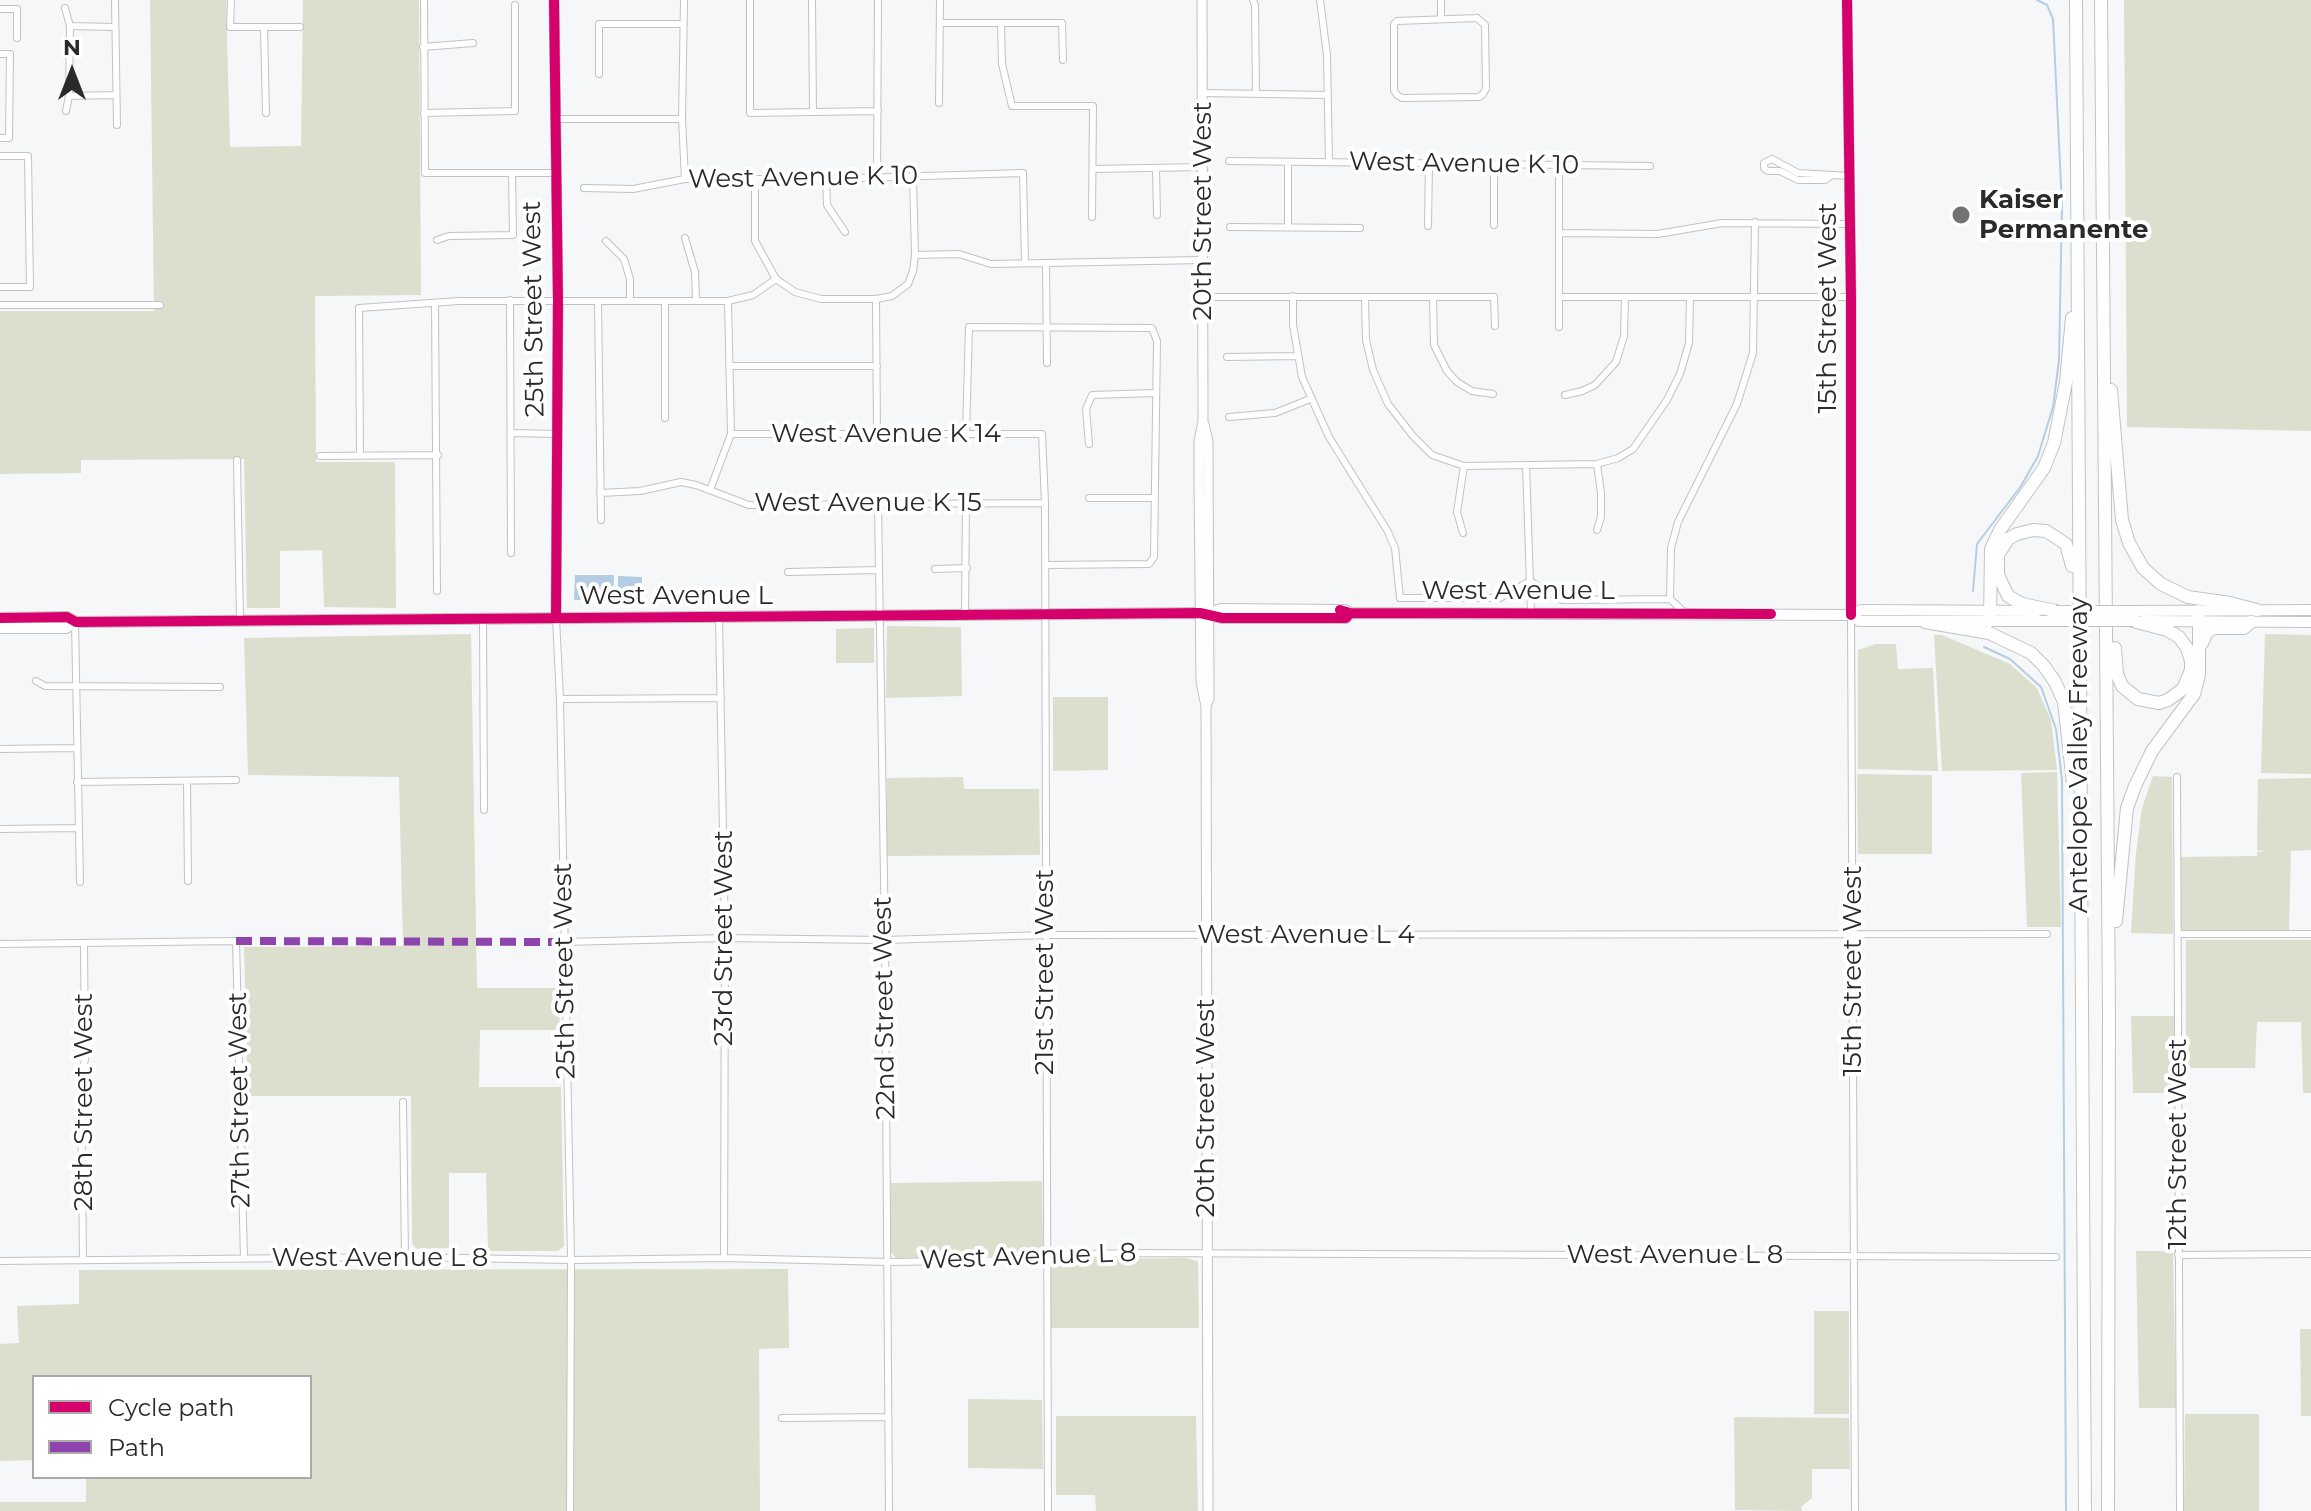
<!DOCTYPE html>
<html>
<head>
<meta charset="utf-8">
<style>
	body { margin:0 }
	#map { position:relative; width:2311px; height:1511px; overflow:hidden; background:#f6f7f9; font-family:Montserrat,sans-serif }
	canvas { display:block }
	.legend { position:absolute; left:32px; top:1375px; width:280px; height:104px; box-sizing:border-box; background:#fff; border:2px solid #aaaaab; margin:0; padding:10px 14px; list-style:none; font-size:24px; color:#2a2a2c }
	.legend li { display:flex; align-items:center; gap:16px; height:40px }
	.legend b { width:40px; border:2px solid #aaaaab }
	.north { position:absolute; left:32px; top:32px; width:80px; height:80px; -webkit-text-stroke:6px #fff; paint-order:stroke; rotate:0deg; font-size:22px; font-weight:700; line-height:32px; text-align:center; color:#2a2a2c }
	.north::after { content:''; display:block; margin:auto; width:28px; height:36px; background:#2a2a2c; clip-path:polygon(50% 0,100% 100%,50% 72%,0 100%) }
</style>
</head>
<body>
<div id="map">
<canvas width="2311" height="1511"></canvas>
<ul class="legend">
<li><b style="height:10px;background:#d6006c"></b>Cycle path</li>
<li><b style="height:10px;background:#8e44ad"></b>Path</li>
</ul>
<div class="north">N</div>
</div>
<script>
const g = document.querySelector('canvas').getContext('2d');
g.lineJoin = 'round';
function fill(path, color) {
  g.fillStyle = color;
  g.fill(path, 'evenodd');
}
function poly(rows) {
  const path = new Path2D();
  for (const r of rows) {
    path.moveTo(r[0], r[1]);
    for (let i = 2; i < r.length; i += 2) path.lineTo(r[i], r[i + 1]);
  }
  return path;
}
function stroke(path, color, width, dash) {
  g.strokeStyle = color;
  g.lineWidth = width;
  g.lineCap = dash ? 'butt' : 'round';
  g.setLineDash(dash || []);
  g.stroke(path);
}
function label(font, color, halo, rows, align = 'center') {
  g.font = font + ' Montserrat,sans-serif';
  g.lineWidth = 8;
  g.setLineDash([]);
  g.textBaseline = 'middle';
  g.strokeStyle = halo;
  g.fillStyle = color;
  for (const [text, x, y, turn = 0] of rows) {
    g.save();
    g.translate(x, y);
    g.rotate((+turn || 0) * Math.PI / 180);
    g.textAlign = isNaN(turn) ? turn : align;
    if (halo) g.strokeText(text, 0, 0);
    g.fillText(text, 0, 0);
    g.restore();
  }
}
fill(poly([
	[150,0,226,0,230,147,301,146,303,0,419,0,421,295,315,296,316,462,395,462,396,608,324,607,322,550,280,551,280,608,247,608,244,459,81,460,81,473,0,474,0,311,154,311],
	[2124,0,2311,0,2311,431,2127,427],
	[887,626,961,627,962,696,886,698],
	[874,628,874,663,836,663,836,629],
	[471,634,477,988,558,988,560,1030,480,1030,479,1087,561,1087,564,1246,558,1251,488,1251,486,1173,449,1173,449,1248,416,1249,412,1243,411,1096,248,1096,244,947,403,946,399,777,248,775,244,638],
	[2265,634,2311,635,2311,774,2261,773],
	[1934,635,1942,635,2010,664,2037,688,2051,720,2057,770,1942,771],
	[1876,644,1896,644,1898,669,1933,668,1938,771,1858,769,1858,650],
	[1053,697,1108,697,1108,770,1053,771],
	[2057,772,2061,927,2027,927,2021,773],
	[1857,774,1932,775,1932,854,1858,854],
	[2153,776,2172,777,2173,934,2131,933,2136,853,2142,808],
	[963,777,964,789,1039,789,1040,855,887,856,887,778],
	[2311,778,2311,850,2291,851,2289,931,2180,930,2181,857,2257,856,2257,852,2265,851,2257,850,2258,779],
	[2186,940,2311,940,2311,1093,2303,1093,2301,1022,2257,1022,2255,1068,2186,1068],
	[2131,1016,2174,1016,2173,1093,2133,1093],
	[1042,1181,1043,1249,1039,1255,896,1258,891,1252,891,1183],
	[2136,1251,2173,1251,2176,1408,2139,1408],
	[1186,1258,1198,1261,1199,1328,1049,1328,1049,1268,1053,1261,1071,1259],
	[788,1269,789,1348,759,1349,760,1511,0,1511,0,1502,86,1502,86,1477,310,1477,310,1377,34,1377,34,1460,0,1461,0,1344,19,1343,17,1306,79,1304,79,1270],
	[1814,1311,1849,1311,1849,1414,1814,1414],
	[2300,1329,2311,1329,2311,1416,2301,1416],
	[968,1399,1042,1400,1043,1469,968,1468],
	[2185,1414,2259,1414,2259,1511,2184,1511],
	[1056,1416,1196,1416,1198,1511,1096,1511,1095,1495,1056,1495],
	[1734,1417,1849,1418,1850,1469,1812,1469,1812,1498,1801,1507,1802,1511,1735,1510]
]), '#dcdece');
fill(poly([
	[575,575,614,575,613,600,574,600],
	[618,576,642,577,642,599,618,599]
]), '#b4cde4');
stroke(poly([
	[1973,591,1977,544,2021,486,2038,456,2053,407,2059,360,2062,206,2053,19,2047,5,2037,0],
	[1984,647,2010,659,2041,687,2056,729,2062,780,2066,1511]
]), '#b4cde4', 2);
const street = poly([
	[115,0,117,125],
	[231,0,230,27,300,27],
	[424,0,425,173,555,173],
	[684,0,682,119,685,179],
	[750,0,750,113,878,111],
	[1253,0,1255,5,1256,94],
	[1320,0,1327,55,1329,162],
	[1441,0,1441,18],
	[812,2,813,112],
	[65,8,70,26,69,96,66,111],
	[0,9,17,9,17,38],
	[1477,18,1485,25,1486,89,1483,94,1479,97,1402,98,1397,95,1394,90,1394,24,1397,21,1477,18],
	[940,23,1062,23,1063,60],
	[1001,23,1002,64,1012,106,1093,106,1092,217],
	[70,26,115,27],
	[264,28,266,113],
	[423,47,473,43],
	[0,54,10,54,9,138,0,138],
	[599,74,599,24,684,24],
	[1203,93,1328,95],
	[69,96,115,95],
	[939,103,940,0],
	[424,113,515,111,515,5],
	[555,119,682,119],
	[0,156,28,156,30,287,0,287],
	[1229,161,1650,166],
	[1559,165,1559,327],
	[1156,168,1157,215],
	[1093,169,1202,167],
	[877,176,878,0],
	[1831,176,1825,180,1798,180,1780,171,1768,171,1764,168,1764,163,1772,159,1798,173,1850,176],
	[755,179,755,241,776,279],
	[826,179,827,205,845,232],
	[584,188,633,189,685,179,826,179,1023,173,1025,263],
	[1494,225,1494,164],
	[1428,226,1429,163],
	[1230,227,1360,228],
	[1288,227,1288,162],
	[1559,233,1658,234,1722,223,1850,224],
	[685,238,695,272,696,301],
	[437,240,449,236,513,235,512,174],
	[606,241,624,259,630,279,630,301],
	[915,255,959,254,991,264,1203,260],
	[1046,263,1047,363],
	[1293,296,1293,325,1302,377,1329,437,1387,530,1395,548,1400,598,1500,598,1530,581,1562,600,1670,599,1685,613],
	[1203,297,1494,297,1495,326],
	[1365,297,1366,340,1373,370,1388,404,1413,436,1432,455,1464,466,1597,464,1618,458,1633,449,1667,400,1680,374,1689,343,1690,297],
	[1433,297,1434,345,1447,371,1457,382,1472,391,1493,394],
	[1559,297,1851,297],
	[510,300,511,553],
	[665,301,665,418],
	[598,302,601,520],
	[435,303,437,591],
	[0,305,160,305],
	[1227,357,1298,356],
	[729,366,877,366],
	[1565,395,1582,391,1595,385,1616,362,1624,336,1625,297],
	[1229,417,1275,413,1310,399],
	[511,433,558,434],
	[731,434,1042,434,1045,503,1048,1511],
	[966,434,969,327,1152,328,1157,341,1154,557,1149,564,1045,565],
	[877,435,876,299,892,296,908,284,913,271,915,255,913,177],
	[1089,444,1086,409,1092,395,1156,393],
	[320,456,438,455],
	[360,456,359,308,459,301,728,301,753,295,776,279,795,292,821,299,876,299],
	[237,460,240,620],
	[1597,464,1601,493,1601,517,1597,530],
	[1526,465,1531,613],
	[710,490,731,434,728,301],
	[600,493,640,491,681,482,696,485,749,505,1045,503],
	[1089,498,1155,498],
	[878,506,885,940,889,1511],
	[1463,533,1457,512,1464,466],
	[935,569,967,568],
	[788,572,877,570],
	[1670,599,1671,548,1678,522,1737,404,1753,353,1755,222],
	[965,615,966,503],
	[1851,615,1855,1511],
	[483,618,484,810],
	[556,618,560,699,571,1260,570,1511],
	[719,618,725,938,724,1258],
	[75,622,80,882],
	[36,681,45,686,220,687],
	[560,699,721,698],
	[0,749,76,748],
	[2177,777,2180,1511],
	[187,781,188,881],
	[77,782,236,780],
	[0,829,79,828],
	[2178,934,2311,934],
	[564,942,725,938,885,940,1046,935,2047,934],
	[0,944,236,941,244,1259],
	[403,1102,405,1257],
	[2178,1255,2311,1254],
	[83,1260,81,1081,85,1059,84,944],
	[0,1261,405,1257,571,1260,724,1258,888,1262,1032,1260,1046,1255,1130,1253,2056,1257],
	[782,1418,887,1417]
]);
const secondary = poly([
	[554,0,558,300,556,618],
	[1202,0,1203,421,1199,441,1199,481,1201,682,1206,706,1208,1511],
	[1847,0,1851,297,1851,615],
	[1204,424,1208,441,1209,699,1206,705]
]);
const primary = poly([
	[2133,611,2311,610],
	[1209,613,1221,609,1345,610,1350,613,1851,615,1861,610,2038,611],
	[1851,615,1859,621,2056,621],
	[0,618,67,617,76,622,1200,613,1222,618,1346,618,1350,613],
	[2143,621,2311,622],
	[0,628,66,628,76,622]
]);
const highway = poly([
	[2076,0,2085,1511],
	[2101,0,2109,1012,2108,1511],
	[2111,390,2122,520,2129,543,2143,568,2161,584,2188,597,2230,603,2257,610],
	[2056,611,2022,604,2008,596,1998,575,1998,555,2008,539,2017,534,2033,530,2046,531,2066,544,2072,566],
	[1990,621,1991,549,2000,530,2044,468,2054,443,2066,382,2072,318],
	[1925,622,1989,633,2031,653,2044,666,2055,682,2064,702,2073,783],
	[2202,643,2207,632,2214,628,2244,628,2251,622],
	[2115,648,2117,674,2122,686,2138,699,2159,703,2168,700,2183,689,2191,670,2191,661,2187,648,2179,637,2167,630,2133,621],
	[2116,921,2127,808,2135,786,2152,751,2194,694,2199,675,2199,611]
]);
stroke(street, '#c1c2c3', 8);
stroke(secondary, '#c1c2c3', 11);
stroke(primary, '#c1c2c3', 12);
stroke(highway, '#c1c2c3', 14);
stroke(street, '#fefefe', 6);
stroke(secondary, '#fefefe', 9);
stroke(primary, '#fefefe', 10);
stroke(highway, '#fefefe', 12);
const primaryBridge = poly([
	[2056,611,2133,611],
	[2056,621,2133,621]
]);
stroke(primaryBridge, '#c1c2c3', 12, []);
stroke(primaryBridge, '#fefefe', 10);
stroke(poly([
	[236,941,564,942]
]), '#8e44ad', 8, [16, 8]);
stroke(poly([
	[554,0,558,300,556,618],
	[1847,0,1851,297,1851,615],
	[1340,610,1350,613,1771,614],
	[0,618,67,617,76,622,1200,613,1222,618,1346,618,1350,613]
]), '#d6006c', 10);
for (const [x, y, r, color] of [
	[1961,215,10,"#717274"]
]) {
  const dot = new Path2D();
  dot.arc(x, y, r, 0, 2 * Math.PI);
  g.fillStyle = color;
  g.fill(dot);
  stroke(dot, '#fff', 3);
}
label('26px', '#2a2a2c', '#fff', [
	["West Avenue K 10",1464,164,1],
	["West Avenue K 10",803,178,-1],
	["20th Street West",1203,211,-90],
	["15th Street West",1828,308,-90],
	["25th Street West",534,309,-91],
	["West Avenue K 14",886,434],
	["West Avenue K 15",868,503],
	["West Avenue L",1518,591],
	["West Avenue L",676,596],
	["Antelope Valley Freeway",2079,755,-90],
	["West Avenue L 4",1306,935],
	["23rd Street West",724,938,-90],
	["25th Street West",565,971,-91],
	["15th Street West",1853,971,-90],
	["21st Street West",1045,972,-90],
	["22nd Street West",885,1008,-91],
	["27th Street West",240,1100,-91],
	["28th Street West",84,1102,-90],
	["20th Street West",1206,1108,-90],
	["12th Street West",2178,1144,-90],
	["West Avenue L 8",1675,1255],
	["West Avenue L 8",1028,1257,-2],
	["West Avenue L 8",380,1258]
]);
label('bold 26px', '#2a2a2c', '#fff', [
	["Kaiser",1979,200],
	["Permanente",1979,230]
], 'left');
</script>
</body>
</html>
